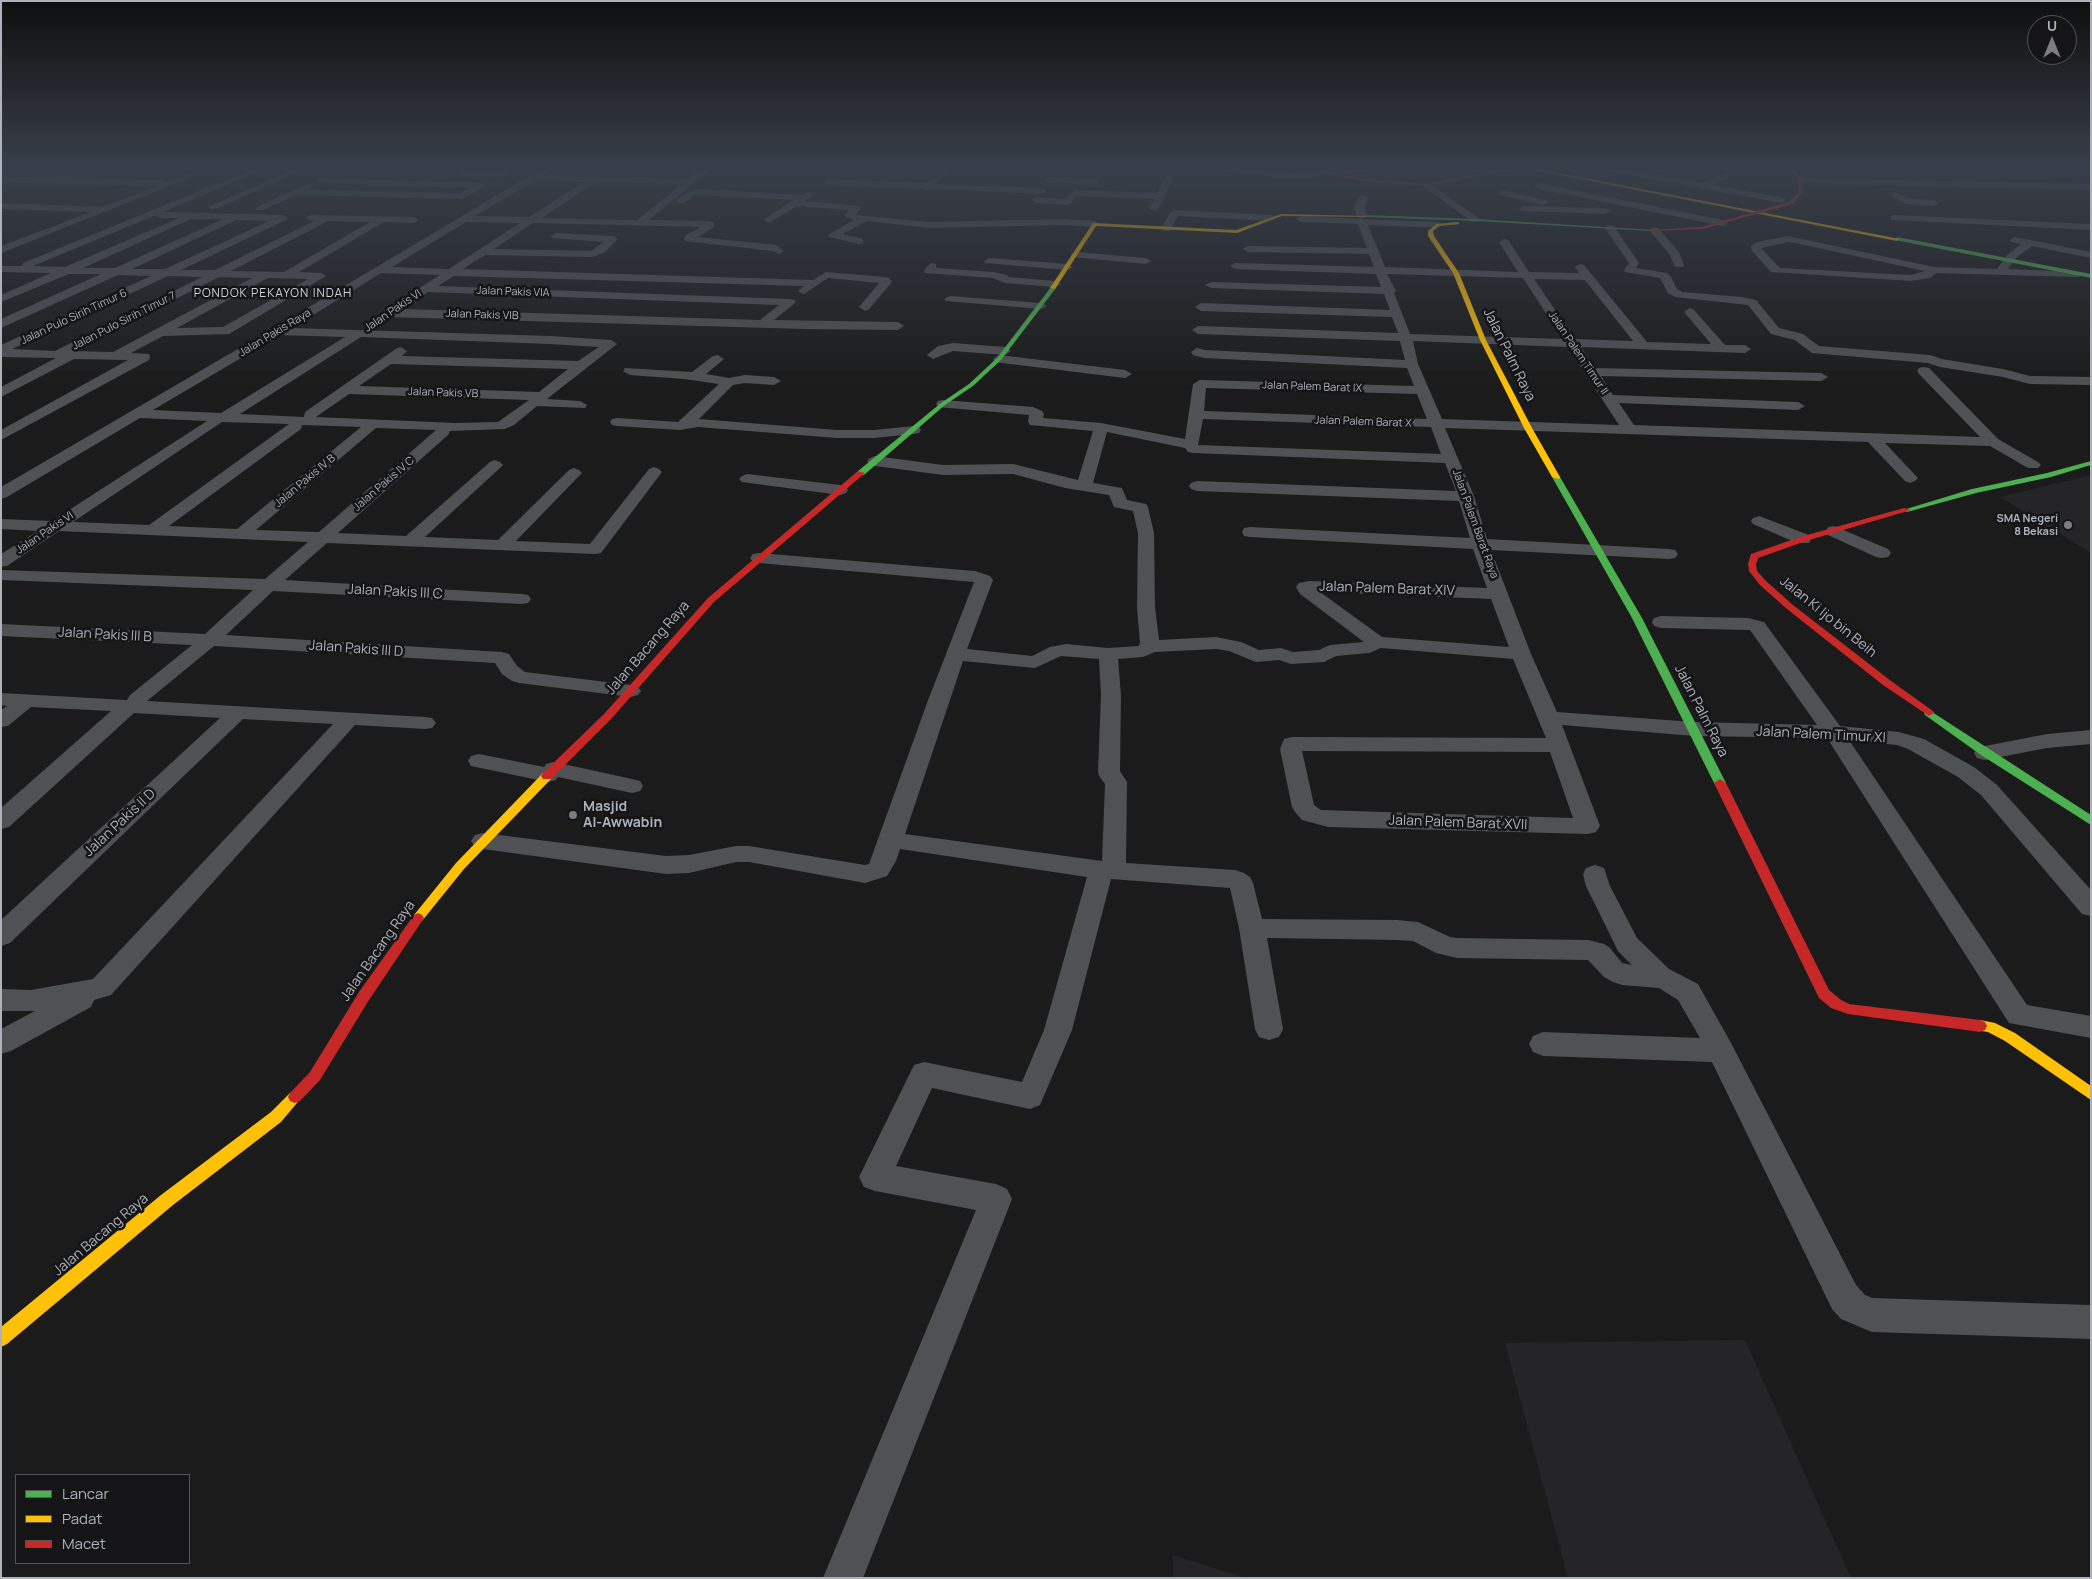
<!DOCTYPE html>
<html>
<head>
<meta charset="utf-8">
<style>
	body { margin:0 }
	#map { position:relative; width:2092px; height:1579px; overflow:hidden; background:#1b1b1b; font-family:Manrope,sans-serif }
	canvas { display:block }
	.frame { position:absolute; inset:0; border:2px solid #aeb2ba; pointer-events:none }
	.legend { position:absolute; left:15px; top:1474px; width:175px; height:90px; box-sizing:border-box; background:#151517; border:1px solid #525458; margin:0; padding:6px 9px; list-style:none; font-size:15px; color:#aeb2ba }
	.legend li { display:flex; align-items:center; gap:10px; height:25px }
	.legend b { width:25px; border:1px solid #525458 }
	.north { position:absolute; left:2027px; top:15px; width:50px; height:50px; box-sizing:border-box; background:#151517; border:1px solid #525458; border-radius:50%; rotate:0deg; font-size:14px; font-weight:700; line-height:20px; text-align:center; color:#aeb2ba }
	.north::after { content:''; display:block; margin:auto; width:18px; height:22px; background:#7b7d82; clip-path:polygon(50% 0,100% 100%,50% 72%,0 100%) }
</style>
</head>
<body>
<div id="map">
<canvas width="2092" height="1579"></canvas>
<div class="frame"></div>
<ul class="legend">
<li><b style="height:6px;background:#4caf50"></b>Lancar</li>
<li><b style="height:6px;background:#ffc107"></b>Padat</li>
<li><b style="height:6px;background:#c62828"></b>Macet</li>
</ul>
<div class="north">U</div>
</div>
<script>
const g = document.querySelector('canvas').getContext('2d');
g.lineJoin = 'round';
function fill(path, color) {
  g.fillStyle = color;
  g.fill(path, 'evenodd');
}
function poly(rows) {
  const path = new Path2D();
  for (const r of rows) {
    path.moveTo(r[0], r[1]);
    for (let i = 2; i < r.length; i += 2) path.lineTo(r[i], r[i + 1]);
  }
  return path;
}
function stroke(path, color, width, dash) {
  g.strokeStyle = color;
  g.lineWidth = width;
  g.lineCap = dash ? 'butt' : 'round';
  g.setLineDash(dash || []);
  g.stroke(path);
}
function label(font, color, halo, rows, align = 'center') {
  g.font = font + ' Manrope,sans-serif';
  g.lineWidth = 5;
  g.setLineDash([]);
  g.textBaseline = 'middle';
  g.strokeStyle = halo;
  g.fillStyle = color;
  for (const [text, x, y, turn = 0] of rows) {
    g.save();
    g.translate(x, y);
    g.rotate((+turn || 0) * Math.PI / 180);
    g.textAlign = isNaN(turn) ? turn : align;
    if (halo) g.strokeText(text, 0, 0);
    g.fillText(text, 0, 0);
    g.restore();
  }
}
fill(poly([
	[2091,475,2091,553,2000,497],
	[1745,1340,1851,1578,1568,1578,1505,1343],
	[1173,1555,1246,1578,1173,1578]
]), '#252527');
fill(poly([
	[200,169,212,169,1,253,1,246,91,212,1,209,1,203,102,207,158,186,1,182,1,176,163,180,167,182,200,169],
	[253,169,264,169,163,212,283,215,288,218,286,220,181,270,215,270,314,221,305,218,310,215,414,217,419,220,414,223,384,222,299,272,321,273,326,276,229,334,163,336,131,353,149,354,150,357,149,360,1,440,1,430,128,360,74,359,1,397,1,387,56,358,1,357,1,345,151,276,118,275,1,328,1,319,101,274,69,274,1,302,1,295,51,273,1,272,1,266,22,266,23,263,253,169],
	[156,215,160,218,179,218,65,267,33,266,156,215],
	[191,219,223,219,115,268,83,268,191,219],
	[236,220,269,221,165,269,132,269,236,220],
	[328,221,370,222,284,272,231,271,328,221],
	[168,276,202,277,55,351,12,349,168,276],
	[219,277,252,278,113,352,73,351,219,277],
	[268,278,308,279,223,327,177,328,268,278],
	[294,169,305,169,216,209,210,209,208,207,294,169],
	[541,169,551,169,542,176,592,177,604,169,614,169,603,177,688,179,702,169,711,169,649,220,709,221,714,223,714,227,698,237,776,245,784,251,779,254,773,251,685,241,684,239,686,235,701,227,533,223,494,249,591,251,604,242,552,238,551,236,556,233,613,236,618,239,604,253,592,257,485,255,463,269,813,280,826,272,885,277,889,278,892,282,869,309,865,311,859,307,879,283,828,278,804,294,798,291,804,286,454,276,438,286,790,299,794,300,796,302,794,304,774,320,898,322,904,326,898,330,805,329,389,317,385,316,383,313,385,310,440,275,381,273,292,328,550,336,611,340,617,344,547,399,580,401,587,405,585,408,537,406,514,425,505,429,450,431,448,435,338,533,406,536,490,462,495,460,500,462,503,465,500,468,425,537,498,540,569,470,574,468,579,470,582,473,579,476,516,541,590,544,649,469,654,467,659,469,662,472,601,553,595,554,327,543,285,580,522,594,528,595,531,599,528,603,522,604,273,591,226,635,502,652,509,654,517,666,525,672,631,685,638,687,641,691,638,695,631,697,519,683,512,681,502,674,495,663,214,646,147,701,425,717,432,718,436,723,432,728,425,729,355,725,111,995,94,1000,91,1007,11,1051,1,1054,1,1029,35,1011,1,1011,1,989,31,990,93,979,333,724,243,719,10,943,1,946,1,920,220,718,134,713,9,827,1,829,1,808,111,711,31,707,8,726,1,727,1,710,7,706,1,705,1,693,127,700,130,695,192,645,1,636,1,624,205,634,253,590,1,580,1,570,265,579,308,542,59,531,7,566,1,567,1,554,38,531,1,529,1,519,52,521,207,421,140,418,7,497,1,499,1,487,274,328,541,169],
	[534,181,584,182,529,217,475,216,534,181],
	[596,182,682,184,637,220,542,218,596,182],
	[466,222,520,223,449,269,392,267,466,222],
	[428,292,779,305,760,320,403,309,428,292],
	[280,335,345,337,221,413,153,410,280,335],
	[361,337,550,344,599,347,578,361,402,356,407,351,401,347,397,348,305,412,304,417,240,414,361,337],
	[391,364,568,369,539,392,359,386,391,364],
	[349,394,529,400,498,422,456,423,316,417,349,394],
	[222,422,289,424,149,525,73,522,222,422],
	[302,425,361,427,237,529,169,526,301,429,302,425],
	[376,428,436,430,319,532,256,530,376,428],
	[942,169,951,169,936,184,1042,188,1047,191,1042,194,931,189,927,191,923,189,829,185,825,182,829,179,927,183,942,169],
	[1170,169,1178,169,1159,208,1154,211,1149,208,1154,199,1077,196,1070,204,1067,205,1036,203,1031,200,1036,197,1065,199,1075,190,1157,193,1170,169],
	[1224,169,1251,169,1291,173,1337,169,1367,169,1363,172,1291,179,1228,172,1224,169],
	[1609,169,1627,169,1703,183,1727,171,1725,169,1734,169,1736,172,1735,174,1713,185,1781,197,1786,200,1781,203,1613,172,1609,169],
	[463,171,505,171,509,174,505,177,460,176,459,174,463,171],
	[1049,177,1095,179,1099,182,1095,185,1046,182,1046,178,1049,177],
	[320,178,482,183,486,186,462,199,297,195,263,210,257,210,255,208,309,183,313,186,308,190,460,193,470,188,317,183,317,179,320,178],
	[1801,178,2091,184,2091,190,1798,183,1797,181,1801,178],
	[1427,182,1479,218,1479,222,1473,222,1424,187,1423,185,1427,182],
	[1538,183,1723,220,1728,223,1723,226,1535,188,1534,186,1538,183],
	[699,189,801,195,808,192,813,195,805,201,859,206,861,208,855,215,930,222,1062,219,1095,221,1100,224,1095,227,1062,225,930,228,867,221,842,234,863,239,863,243,859,244,829,237,828,235,854,220,844,216,849,210,797,206,769,223,764,220,766,218,793,200,699,195,695,195,684,203,678,203,676,201,689,191,699,189],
	[1503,190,1546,200,1548,202,1543,205,1500,195,1498,193,1503,190],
	[1895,192,1908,198,1934,200,1939,203,1934,206,1906,204,1892,197,1892,193,1895,192],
	[1363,195,1368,198,1364,208,1367,216,1362,219,1438,222,1443,225,1438,228,1368,225,1385,267,1518,272,1499,242,1504,239,1508,240,1529,272,1579,273,1575,267,1580,264,1584,265,1647,342,1711,344,1684,312,1690,308,1694,310,1725,345,1745,345,1751,349,1745,353,1581,347,1595,368,1821,373,1828,377,1821,381,1601,376,1613,395,1798,402,1805,406,1798,410,1619,403,1634,425,1980,437,1919,374,1917,371,1919,368,1924,367,1929,368,1998,439,2038,462,2041,465,2038,468,2028,468,1990,446,1885,443,1918,478,1915,481,1910,483,1905,481,1868,442,1445,428,1474,496,1487,539,1669,549,1675,550,1678,554,1675,558,1669,559,1491,550,1531,654,1557,712,1694,722,1817,725,1750,630,1661,628,1654,626,1652,622,1654,618,1661,616,1748,618,1764,622,1840,726,1899,732,1924,739,1974,767,1997,785,2091,890,2091,916,2082,914,1981,795,1958,777,1908,749,1897,745,1849,740,2027,1005,2091,1016,2091,1038,2009,1023,1827,738,1694,736,1562,725,1600,826,1596,832,1588,834,1328,827,1302,820,1295,812,1292,807,1280,749,1284,739,1292,737,1546,738,1513,659,1381,648,1369,653,1336,656,1324,662,1291,664,1279,660,1256,662,1229,651,1216,649,1155,652,1143,657,1118,659,1121,695,1120,771,1127,782,1126,863,1235,870,1244,873,1250,877,1253,883,1262,919,1397,920,1418,922,1450,937,1457,938,1588,940,1604,944,1610,948,1622,963,1632,965,1618,951,1586,886,1583,874,1586,868,1595,865,1604,868,1610,886,1637,938,1669,969,1698,984,1731,1043,1856,1285,1865,1295,1872,1298,2091,1305,2091,1339,1872,1332,1841,1319,1832,1309,1712,1062,1543,1056,1533,1052,1529,1044,1533,1036,1543,1032,1700,1038,1678,1000,1659,988,1622,985,1613,982,1604,977,1588,960,1457,958,1436,953,1413,941,1397,940,1267,938,1283,1029,1279,1037,1269,1040,1259,1037,1255,1029,1239,928,1230,888,1111,879,1072,1030,1040,1105,1030,1109,932,1088,896,1166,996,1184,1007,1189,1012,1199,863,1578,823,1578,976,1210,875,1191,864,1187,859,1177,914,1065,924,1062,1022,1082,1044,1030,1087,877,900,849,896,861,887,876,865,883,749,862,736,862,689,873,666,874,483,849,475,847,471,841,475,835,483,833,666,856,689,855,736,846,749,846,865,865,869,864,927,703,974,582,759,563,753,562,750,558,753,554,759,553,975,571,990,576,993,580,967,649,1032,656,1050,647,1066,644,1108,648,1138,646,1140,644,1137,607,1138,533,1133,511,1114,507,1109,495,1065,488,1013,474,943,475,875,466,870,464,867,461,870,458,875,456,943,465,1013,464,1078,480,1093,431,1030,425,1028,422,1029,415,938,407,936,404,938,401,943,400,1033,407,1042,411,1044,414,1043,418,1101,423,1185,439,1193,384,1200,380,1414,386,1407,368,1204,358,1193,355,1191,352,1197,348,1205,350,1405,360,1400,341,1198,334,1192,330,1198,326,1398,333,1392,317,1201,311,1195,307,1201,303,1390,310,1384,294,1211,288,1205,285,1211,282,1381,287,1376,274,1235,269,1230,266,1235,263,1374,267,1369,254,1248,252,1243,249,1248,246,1367,248,1358,224,1301,222,1296,219,1301,216,1361,219,1357,216,1354,208,1358,198,1363,195],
	[1387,274,1523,278,1563,339,1410,334,1394,293,1396,291,1387,274],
	[1534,279,1585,280,1633,341,1575,339,1534,279],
	[1413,341,1568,347,1619,425,1442,419,1418,364,1413,341],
	[1206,388,1417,394,1427,419,1204,411,1206,388],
	[1203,419,1431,427,1441,454,1198,445,1203,419],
	[1107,432,1185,448,1188,452,1193,453,1445,463,1456,491,1197,481,1191,483,1189,486,1191,489,1197,491,1459,501,1470,538,1250,527,1244,528,1242,532,1244,536,1250,537,1473,549,1487,588,1309,581,1299,583,1296,587,1300,594,1364,642,1330,645,1319,650,1293,652,1281,648,1259,650,1241,642,1216,637,1159,640,1155,607,1154,533,1148,507,1146,504,1127,500,1122,488,1093,483,1107,432],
	[1320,592,1491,599,1509,647,1382,637,1320,592],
	[1061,656,1099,659,1101,695,1098,771,1099,776,1105,784,1102,861,905,834,963,661,1035,668,1061,656],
	[1302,751,1550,752,1573,818,1321,810,1314,805,1302,751],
	[1524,206,1605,208,1610,211,1605,214,1521,211,1519,209,1524,206],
	[1175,210,1272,215,1277,218,1272,221,1178,216,1170,231,1162,231,1161,229,1170,213,1175,210],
	[1894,215,2091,224,2091,230,1891,220,1891,216,1894,215],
	[1610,225,1614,226,1639,263,1636,268,1667,273,1671,277,1677,289,1682,292,1742,297,1756,300,1779,328,1803,334,1819,346,1930,355,1942,359,2003,369,2030,376,2091,377,2091,385,2030,384,2003,377,1940,367,1928,363,1812,353,1795,340,1771,334,1748,305,1675,297,1668,293,1660,278,1625,272,1624,270,1629,263,1605,228,1610,225],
	[1654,227,1658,228,1679,252,1684,265,1683,267,1675,267,1670,255,1649,230,1654,227],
	[1788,236,1934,267,1997,269,2008,254,2021,244,2011,242,2010,240,2015,237,2091,252,2091,258,2032,246,2016,258,2008,269,2081,272,2082,274,2081,276,2077,277,1936,273,1930,278,1911,281,1771,272,1752,251,1751,246,1757,242,1788,236],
	[1788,242,1795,243,1925,271,1911,275,1780,268,1761,248,1788,242],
	[1076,252,1146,258,1151,261,1146,264,1072,257,1071,255,1072,253,1076,252],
	[989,258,1068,264,1073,267,1068,270,985,263,984,261,989,258],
	[932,263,936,264,936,268,993,272,1007,275,1008,277,1055,281,1061,284,1055,287,1005,283,993,278,925,273,924,271,927,266,932,263],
	[950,296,1041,303,1047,306,1041,309,946,301,944,299,950,296],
	[953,343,1005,347,1011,351,1005,355,953,351,933,359,927,355,938,346,953,343],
	[718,355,724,359,706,374,729,378,745,375,774,377,781,381,774,385,745,383,733,385,699,419,837,430,874,430,914,426,919,427,921,430,919,433,914,434,874,438,837,438,698,427,680,430,617,426,612,425,610,422,612,419,617,418,678,422,719,384,684,379,630,375,623,371,625,368,692,372,713,356,718,355],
	[999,355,1125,370,1132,374,1125,378,994,362,993,359,999,355],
	[747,474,840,485,846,487,848,490,846,493,840,495,742,482,739,479,742,476,747,474],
	[1759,516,1809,535,1811,539,1809,543,1797,543,1753,524,1751,521,1753,518,1759,516],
	[1834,526,1888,549,1891,553,1888,557,1882,558,1876,557,1828,535,1826,531,1828,527,1834,526],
	[2091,730,2091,744,2047,748,1985,760,1977,758,1974,753,1977,748,1985,746,2047,734,2091,730],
	[479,754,544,767,546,764,554,762,632,779,640,781,643,786,640,791,632,793,558,777,556,780,548,782,471,766,468,761,471,756,479,754]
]), '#505154');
fill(poly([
	[1364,215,1476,219,1653,230,1651,231,1476,221,1366,217,1364,215],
	[1897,237,2091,274,2091,278,1895,240,1897,237],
	[1051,287,1056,288,1001,360,973,386,945,405,864,475,858,475,858,471,941,403,969,384,997,358,1051,287],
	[2091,461,2091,465,2051,477,1976,493,1907,512,1903,510,1972,489,2047,473,2091,461],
	[1553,475,1560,477,1642,618,1726,783,1724,786,1720,787,1714,783,1632,618,1552,477,1553,475],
	[1929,710,2091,815,2091,825,1981,755,1925,715,1924,713,1929,710]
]), '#4caf50');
fill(poly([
	[1529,169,1538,169,1900,239,1897,241,1529,169],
	[1281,214,1368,216,1366,217,1282,216,1237,233,1096,226,1055,289,1050,288,1093,223,1236,230,1281,214],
	[1458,222,1460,224,1439,226,1433,231,1434,236,1459,273,1486,340,1532,428,1560,477,1559,479,1552,477,1524,428,1480,340,1453,273,1428,236,1428,231,1436,224,1458,222],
	[547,772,551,773,553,776,551,779,464,869,422,921,414,921,412,918,414,915,456,863,543,773,547,772],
	[1980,1020,1995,1023,2015,1033,2091,1086,2091,1100,2005,1041,1988,1032,1975,1030,1973,1026,1975,1022,1980,1020],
	[295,1091,300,1093,302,1097,281,1122,173,1205,7,1344,1,1347,1,1327,161,1195,271,1112,290,1093,295,1091]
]), '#ffc107');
fill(poly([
	[1320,169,1363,179,1427,184,1506,169,1515,169,1427,186,1363,181,1324,173,1320,169],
	[1790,169,1794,169,1803,181,1802,193,1793,204,1702,229,1651,231,1649,230,1702,227,1789,202,1798,193,1799,181,1790,169],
	[858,471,865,473,714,602,612,718,551,779,543,779,541,776,543,773,604,714,708,598,858,471],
	[1904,508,1911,510,1806,541,1758,558,1756,564,1757,571,1766,581,1793,605,1891,681,1933,711,1934,713,1929,716,1883,685,1787,609,1760,585,1749,571,1748,564,1751,554,1800,537,1904,508],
	[1720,779,1726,783,1829,990,1841,1000,1849,1004,1980,1020,1985,1022,1987,1026,1985,1030,1980,1032,1848,1014,1831,1008,1819,998,1714,783,1720,779],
	[418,913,422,915,424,918,422,921,369,1000,320,1080,300,1101,295,1103,290,1101,288,1097,290,1093,310,1072,359,992,414,915,418,913]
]), '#c62828');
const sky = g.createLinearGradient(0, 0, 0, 390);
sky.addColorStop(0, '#0f0f0f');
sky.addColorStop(0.43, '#393f4a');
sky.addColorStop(1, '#393f4a00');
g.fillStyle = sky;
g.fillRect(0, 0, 2092, 390);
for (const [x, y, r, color] of [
	[2068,525,5,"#7b7d82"],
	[573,815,5,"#7b7d82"]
]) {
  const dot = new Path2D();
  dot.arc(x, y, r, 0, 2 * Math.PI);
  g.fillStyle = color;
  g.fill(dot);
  stroke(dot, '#151517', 2);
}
label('11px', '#aeb2ba', '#151517', [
	["Jalan Pakis VIA",513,292,2],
	["Jalan Pakis VI",393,311,-34],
	["Jalan Pakis VIB",482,315,2],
	["Jalan Pulo Sirih Timur 6",74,317,-25],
	["Jalan Pulo Sirih Timur 7",124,321,-27],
	["Jalan Pakis Raya",275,333,-31],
	["Jalan Palem Timur II",1578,353,56],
	["Jalan Palem Barat IX",1312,387,2],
	["Jalan Pakis VB",443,393,2],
	["Jalan Palem Barat X",1363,422,2],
	["Jalan Pakis IV B",305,481,-40],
	["Jalan Pakis IV C",384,484,-41],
	["Jalan Palem Barat Raya",1475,524,70],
	["Jalan Pakis VI",45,533,-34]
]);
label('bold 11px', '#aeb2ba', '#151517', [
	["SMA Negeri",2058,519],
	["8 Bekasi",2058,532]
], 'right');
g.letterSpacing = '1px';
label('12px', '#cfd1d7', '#151517', [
	["PONDOK PEKAYON INDAH",273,294]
]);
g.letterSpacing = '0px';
label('14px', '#aeb2ba', '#151517', [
	["Jalan Palm Raya",1509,355,64],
	["Jalan Palem Barat XIV",1387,589,2],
	["Jalan Pakis III C",395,592,3],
	["Jalan Ki Ijo bin Beih",1828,617,39],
	["Jalan Pakis III B",105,635,3],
	["Jalan Bacang Raya",648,648,-49],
	["Jalan Pakis III D",356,649,4],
	["Jalan Palm Raya",1701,711,63],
	["Jalan Palem Timur XI",1821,735,3],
	["Jalan Pakis II D",120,823,-43],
	["Jalan Palem Barat XVII",1458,823,2],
	["Jalan Bacang Raya",378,951,-55],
	["Jalan Bacang Raya",101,1235,-40]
]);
label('bold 14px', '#aeb2ba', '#151517', [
	["Masjid",583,807],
	["Al-Awwabin",583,823]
], 'left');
</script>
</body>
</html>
